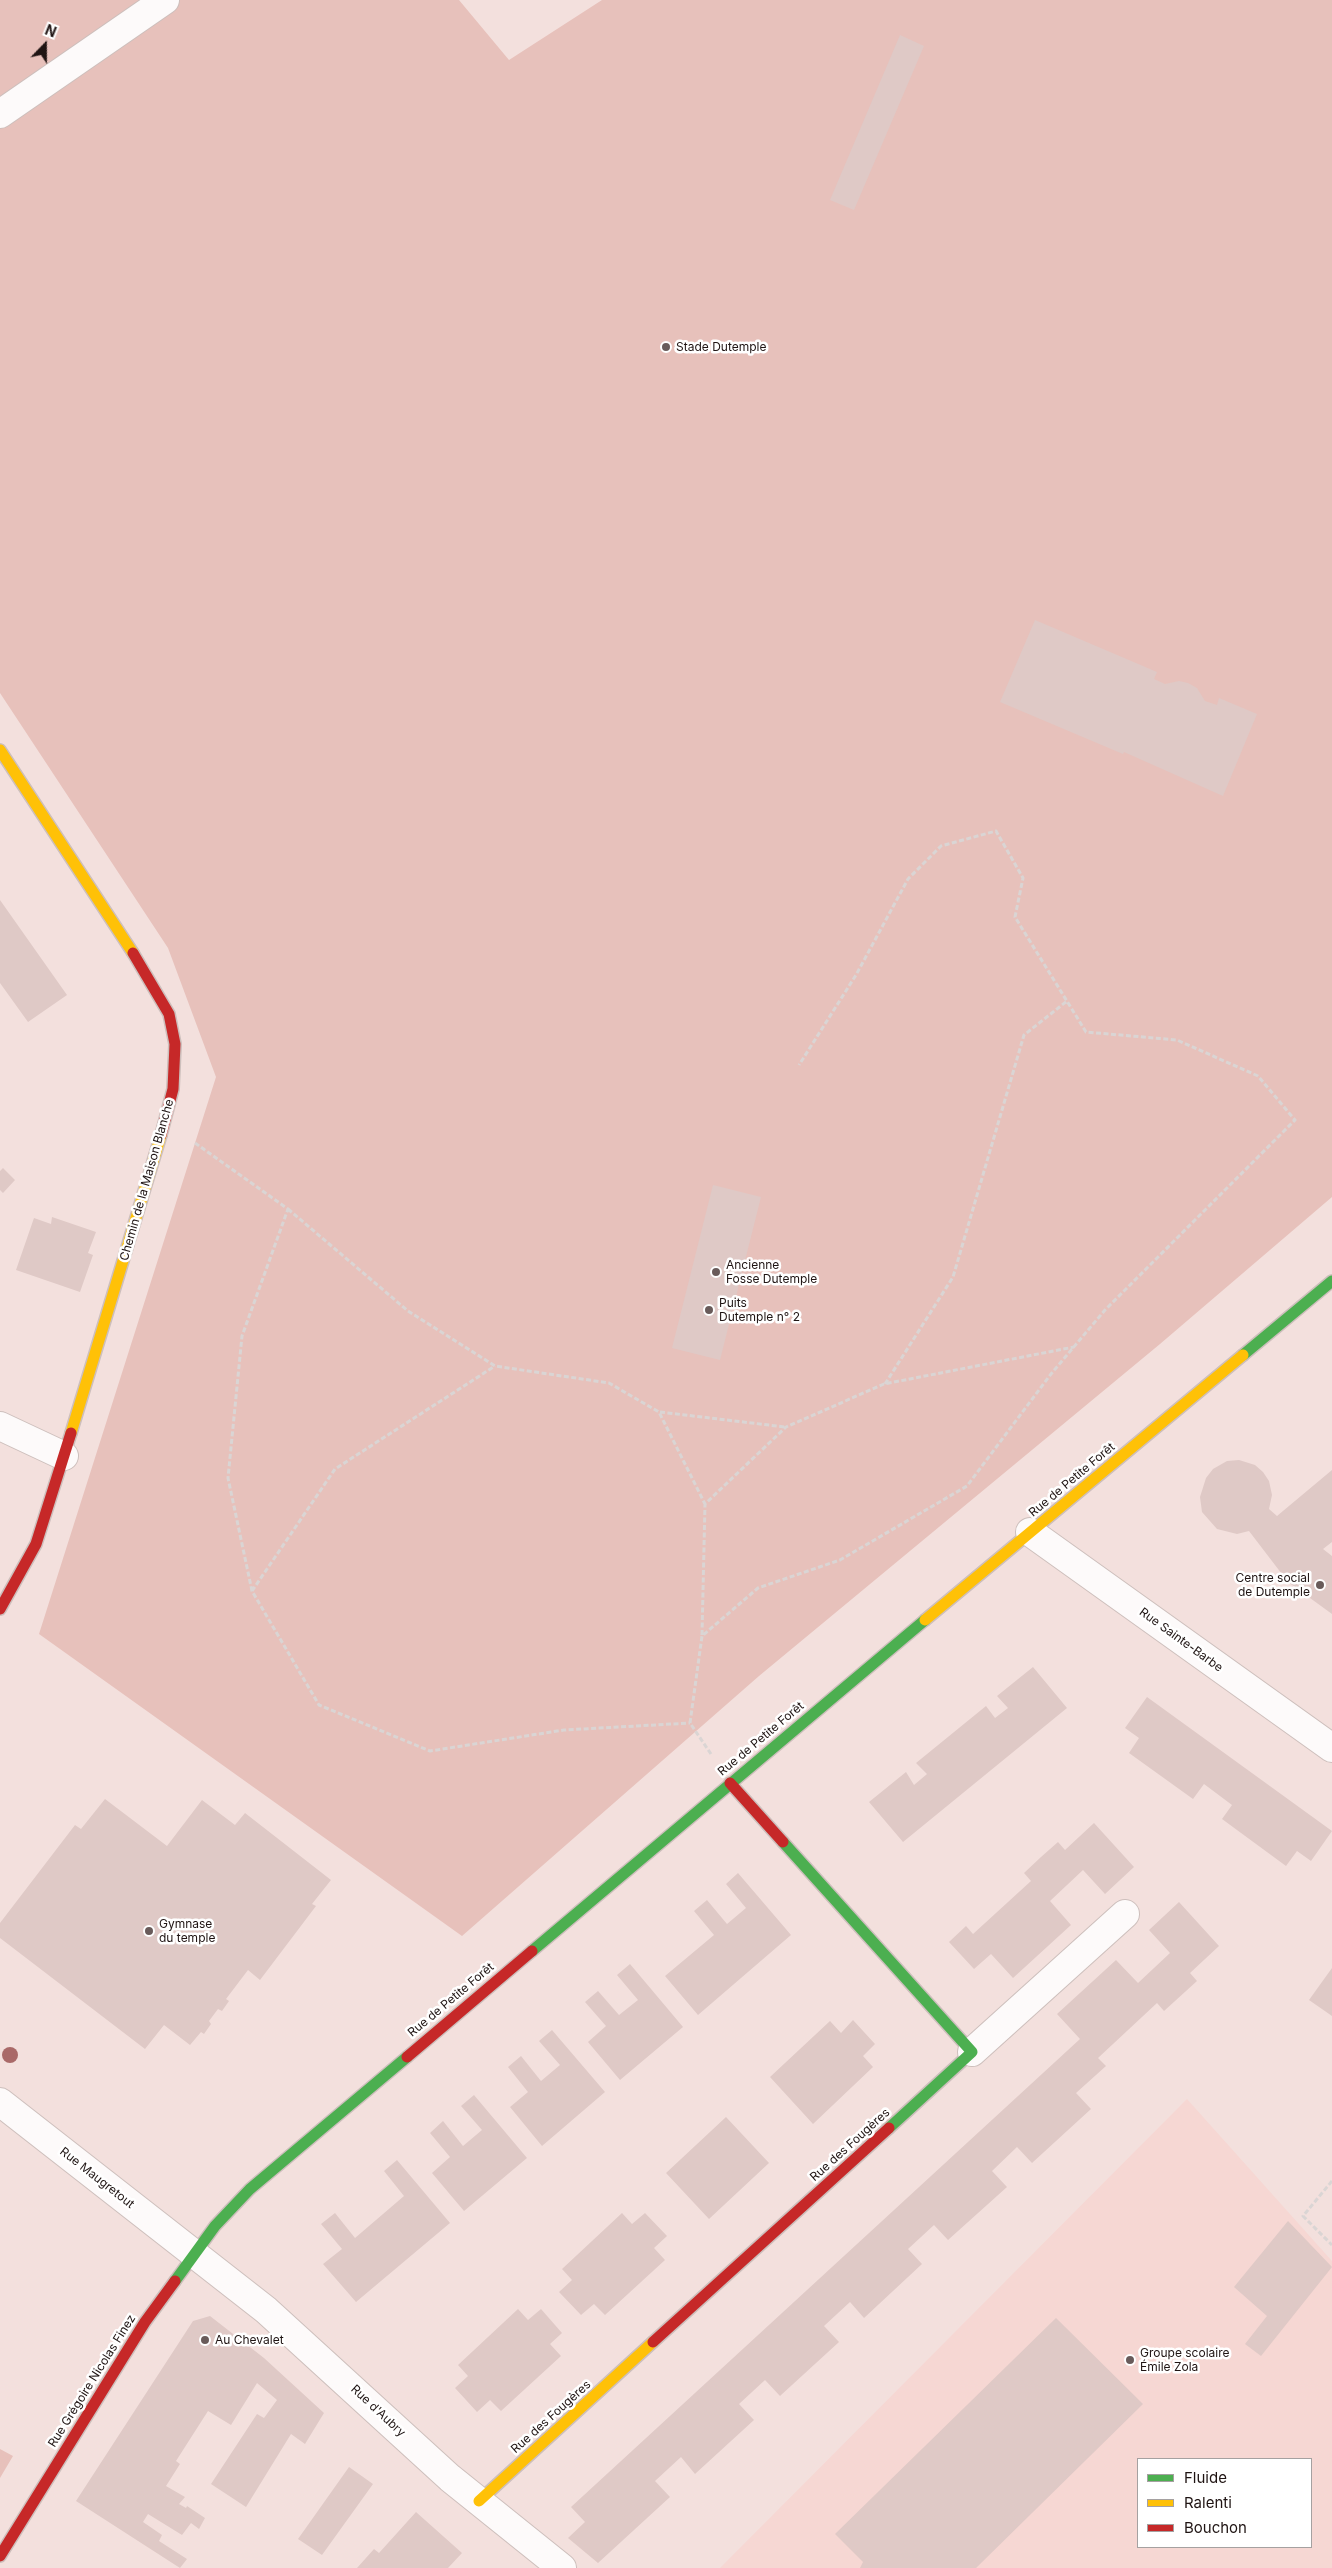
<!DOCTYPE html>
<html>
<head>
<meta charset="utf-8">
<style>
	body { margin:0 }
	#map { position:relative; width:1332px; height:2568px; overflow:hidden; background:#f3e0dd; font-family:Inter,sans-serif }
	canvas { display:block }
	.legend { position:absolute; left:1137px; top:2458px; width:175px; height:90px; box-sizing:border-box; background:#fff; border:1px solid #a5a1a1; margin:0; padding:6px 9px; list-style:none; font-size:15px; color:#1f1413 }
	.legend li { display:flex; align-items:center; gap:10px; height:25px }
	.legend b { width:25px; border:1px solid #a5a1a1 }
	.north { position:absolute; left:20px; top:20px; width:50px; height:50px; -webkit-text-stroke:4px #fff; paint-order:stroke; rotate:22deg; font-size:14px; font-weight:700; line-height:20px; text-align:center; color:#1f1413 }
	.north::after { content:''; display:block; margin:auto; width:18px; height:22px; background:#1f1413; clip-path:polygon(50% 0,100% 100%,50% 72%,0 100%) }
</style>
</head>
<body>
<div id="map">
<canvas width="1332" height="2568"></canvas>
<ul class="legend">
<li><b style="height:6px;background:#4caf50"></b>Fluide</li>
<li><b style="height:6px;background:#ffc107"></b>Ralenti</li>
<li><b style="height:6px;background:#c62828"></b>Bouchon</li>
</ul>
<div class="north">N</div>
</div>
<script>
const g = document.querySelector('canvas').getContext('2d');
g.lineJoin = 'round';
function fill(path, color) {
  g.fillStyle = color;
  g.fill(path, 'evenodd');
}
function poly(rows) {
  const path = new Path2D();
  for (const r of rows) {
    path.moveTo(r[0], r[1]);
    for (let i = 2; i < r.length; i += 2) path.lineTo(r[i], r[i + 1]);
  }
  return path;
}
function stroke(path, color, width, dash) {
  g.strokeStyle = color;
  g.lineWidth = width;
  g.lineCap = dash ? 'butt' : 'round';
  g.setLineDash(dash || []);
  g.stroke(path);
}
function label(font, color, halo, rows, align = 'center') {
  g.font = font + ' Inter,sans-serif';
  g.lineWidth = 5;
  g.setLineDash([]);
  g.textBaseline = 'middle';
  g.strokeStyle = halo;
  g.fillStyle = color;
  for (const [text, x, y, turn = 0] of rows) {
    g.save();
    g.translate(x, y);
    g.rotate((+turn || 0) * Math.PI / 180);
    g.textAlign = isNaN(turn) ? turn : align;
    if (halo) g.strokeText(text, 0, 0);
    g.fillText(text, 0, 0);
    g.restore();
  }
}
fill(poly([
	[1187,2099,1332,2261,1332,2568,720,2568],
	[1138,2459,1311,2459,1311,2547,1138,2547]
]), '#f6d7d3');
fill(poly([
	[0,0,459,0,509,60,602,0,1332,0,1332,1197,1160,1344,759,1676,462,1936,39,1634,216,1077,168,948,0,693],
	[0,2449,13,2456,0,2478]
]), '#e7c1bb');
fill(poly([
	[900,35,924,46,854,210,830,200],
	[1035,620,1157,672,1154,679,1165,684,1179,681,1188,683,1197,688,1205,701,1217,705,1219,698,1257,714,1223,796,1124,752,1123,754,1000,702],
	[0,900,67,995,28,1022,0,983],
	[3,1168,15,1180,3,1193,0,1190,0,1171],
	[713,1185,761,1197,720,1360,672,1348],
	[52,1217,96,1232,88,1253,93,1255,80,1292,16,1270,34,1218,51,1224],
	[1239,1460,1255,1465,1263,1472,1269,1481,1272,1495,1269,1509,1277,1516,1332,1470,1332,1542,1323,1549,1332,1556,1332,1614,1288,1582,1249,1531,1237,1534,1217,1529,1202,1512,1200,1497,1206,1478,1213,1469,1227,1461],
	[1033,1667,1067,1708,903,1842,869,1802,906,1772,914,1785,927,1774,916,1763,986,1706,995,1718,1008,1708,997,1696],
	[1147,1697,1332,1831,1311,1861,1297,1851,1286,1866,1222,1819,1232,1805,1204,1784,1193,1799,1129,1753,1139,1738,1125,1728],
	[105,1799,167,1846,202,1800,235,1825,245,1813,331,1880,312,1904,316,1906,260,1980,248,1970,226,1999,229,2001,222,2011,218,2009,209,2021,211,2024,204,2034,201,2032,190,2045,164,2025,145,2049,0,1938,0,1923,75,1825,81,1829],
	[1094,1823,1134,1867,1105,1894,1083,1870,1050,1901,1071,1925,1013,1978,991,1954,974,1969,949,1942,966,1926,973,1934,1031,1881,1024,1873,1041,1857,1058,1842,1065,1850],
	[738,1873,791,1935,698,2015,665,1976,714,1935,694,1911,707,1900,727,1924,746,1908,726,1884],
	[1179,1902,1219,1946,1190,1973,1197,1981,1164,2011,1157,2003,1098,2058,1106,2066,1076,2093,1091,2109,1032,2163,1017,2147,992,2171,1007,2187,948,2240,934,2225,908,2249,922,2264,864,2318,850,2302,824,2326,839,2342,780,2396,765,2380,739,2404,754,2420,695,2474,681,2457,655,2481,670,2497,598,2563,568,2538,585,2522,571,2507,1080,2039,1057,2014,1116,1960,1138,1983,1170,1953,1149,1930],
	[630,1964,683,2027,620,2080,588,2042,606,2026,585,2002,598,1991,619,2015,638,2000,617,1975],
	[1332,1968,1332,2016,1309,2000],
	[853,2020,875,2044,863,2056,873,2067,813,2124,770,2077,830,2021,841,2033],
	[552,2030,605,2092,542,2146,510,2107,528,2092,508,2067,521,2056,541,2081,560,2065,539,2041],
	[474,2095,527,2158,464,2211,432,2173,450,2157,430,2133,443,2121,463,2146,482,2130,461,2106],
	[726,2117,769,2163,709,2219,666,2173],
	[397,2160,450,2223,356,2302,323,2264,342,2249,321,2224,335,2213,355,2238,404,2196,384,2171],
	[622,2213,632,2224,645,2213,667,2236,654,2248,665,2260,605,2315,594,2304,581,2315,559,2292,572,2280,562,2269],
	[1288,2221,1332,2267,1261,2356,1245,2344,1267,2316,1234,2287],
	[518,2309,528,2320,541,2309,562,2333,550,2344,561,2356,501,2411,490,2400,477,2412,455,2388,468,2376,458,2365],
	[210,2316,264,2358,324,2413,305,2444,291,2434,246,2507,211,2484,257,2414,264,2418,277,2400,257,2383,231,2425,208,2411,176,2461,180,2464,166,2486,185,2497,179,2504,186,2508,187,2506,205,2518,199,2529,191,2523,182,2535,148,2514,143,2522,162,2535,159,2541,187,2559,180,2568,76,2501,193,2321],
	[1056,2318,1143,2404,976,2568,860,2568,863,2562,835,2534],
	[349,2467,373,2484,322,2555,298,2539],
	[416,2512,462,2553,448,2568,357,2568,374,2549,379,2553]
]), '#dfc9c6');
const street = poly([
	[0,114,165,0],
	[0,1426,64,1456],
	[1030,1532,1332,1748],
	[972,2052,1125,1914],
	[0,2102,266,2310,450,2478,562,2568]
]);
const fast = poly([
	[1243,1355,1332,1281],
	[783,1842,972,2052,889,2128],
	[532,1951,925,1620],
	[175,2281,215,2226,250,2189,407,2057]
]);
const slow = poly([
	[0,750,133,953],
	[71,1433,161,1135],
	[925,1620,1243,1355],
	[479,2501,653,2342]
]);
const jam = poly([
	[133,953,169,1014,175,1044,173,1089,161,1135],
	[0,1609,36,1544,71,1433],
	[730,1783,783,1842],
	[407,2057,532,1951],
	[653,2342,889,2128],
	[0,2556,145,2322,175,2281]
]);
stroke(street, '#cdbfbc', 30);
stroke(fast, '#cdbfbc', 14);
stroke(slow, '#cdbfbc', 14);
stroke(jam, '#cdbfbc', 14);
stroke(poly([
	[195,1143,288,1209,242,1336,228,1478,252,1591,319,1705,430,1751,564,1730,690,1723],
	[288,1209,408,1311,495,1366,609,1383,659,1412,705,1504],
	[885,1384,953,1277,1024,1035,1067,1001],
	[660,1412,785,1427],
	[252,1591,335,1469,495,1366],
	[702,1635,705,1504,786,1427,884,1384,1074,1347],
	[711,1754,690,1723,702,1636,758,1588,840,1560,967,1486,1051,1374,1105,1310,1295,1120,1258,1076,1177,1040,1086,1032,1015,917,1023,878,996,831,941,846,908,879,856,975,799,1065],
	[1332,2181,1303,2216,1332,2245]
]), '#dad5d4', 3, [5, 2.5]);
stroke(street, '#fdfafa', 28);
stroke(fast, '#4caf50', 11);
stroke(slow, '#ffc107', 11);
stroke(jam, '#c62828', 11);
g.fillStyle = '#a96968';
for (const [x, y] of [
	[10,2055]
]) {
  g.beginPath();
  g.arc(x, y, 8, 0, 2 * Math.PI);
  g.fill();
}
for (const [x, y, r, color] of [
	[666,347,5,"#695b5a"],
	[716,1272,5,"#695b5a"],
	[709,1310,5,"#695b5a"],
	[1320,1585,5,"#695b5a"],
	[149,1931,5,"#695b5a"],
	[205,2340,5,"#695b5a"],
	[1130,2360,5,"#695b5a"]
]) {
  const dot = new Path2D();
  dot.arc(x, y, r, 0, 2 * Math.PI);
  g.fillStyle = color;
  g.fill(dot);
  stroke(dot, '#fff', 2);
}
label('12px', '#1f1413', '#fff', [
	["Stade Dutemple",676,347],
	["Ancienne",726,1265],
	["Fosse Dutemple",726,1279],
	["Puits",719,1303],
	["Dutemple n° 2",719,1317],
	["Centre social",1310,1578,"right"],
	["de Dutemple",1310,1592,"right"],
	["Gymnase",159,1924],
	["du temple",159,1938],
	["Au Chevalet",215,2340],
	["Groupe scolaire",1140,2353],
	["Émile Zola",1140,2367]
], 'left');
label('12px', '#1f1413', '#fff', [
	["Chemin de la Maison Blanche",147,1180,-74],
	["Rue de Petite Forêt",1072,1480,-40],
	["Rue Sainte-Barbe",1181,1640,36],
	["Rue de Petite Forêt",761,1739,-40],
	["Rue de Petite Forêt",451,2000,-40],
	["Rue des Fougères",850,2145,-42],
	["Rue Maugretout",97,2178,38],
	["Rue Grégoire Nicolas Finez",92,2381,-58],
	["Rue d'Aubry",378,2411,43],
	["Rue des Fougères",551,2417,-42]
]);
</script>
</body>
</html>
